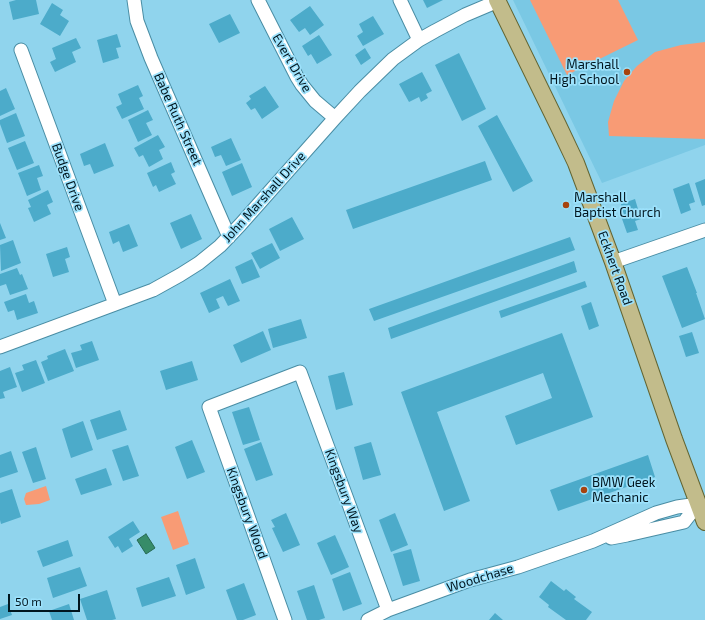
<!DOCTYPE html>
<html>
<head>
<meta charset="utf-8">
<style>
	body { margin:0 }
	#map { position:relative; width:705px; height:620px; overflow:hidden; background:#90d4ed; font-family:"Exo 2",sans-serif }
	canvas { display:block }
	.scale { position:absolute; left:8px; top:594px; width:72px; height:18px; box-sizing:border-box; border:2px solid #00151e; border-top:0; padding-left:5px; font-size:12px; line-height:14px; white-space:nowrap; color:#00151e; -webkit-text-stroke:3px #9ce1fb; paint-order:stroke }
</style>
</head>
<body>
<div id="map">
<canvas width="705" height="620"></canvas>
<div class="scale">50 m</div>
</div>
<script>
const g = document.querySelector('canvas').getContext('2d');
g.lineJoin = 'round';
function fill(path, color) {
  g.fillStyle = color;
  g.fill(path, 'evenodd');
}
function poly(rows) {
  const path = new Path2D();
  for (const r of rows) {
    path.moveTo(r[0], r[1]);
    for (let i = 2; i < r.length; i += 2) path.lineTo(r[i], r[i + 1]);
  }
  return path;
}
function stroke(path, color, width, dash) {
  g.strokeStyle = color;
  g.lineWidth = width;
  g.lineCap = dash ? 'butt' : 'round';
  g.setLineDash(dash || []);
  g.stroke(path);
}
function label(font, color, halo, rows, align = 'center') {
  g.font = font + ' "Exo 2",sans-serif';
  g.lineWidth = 3.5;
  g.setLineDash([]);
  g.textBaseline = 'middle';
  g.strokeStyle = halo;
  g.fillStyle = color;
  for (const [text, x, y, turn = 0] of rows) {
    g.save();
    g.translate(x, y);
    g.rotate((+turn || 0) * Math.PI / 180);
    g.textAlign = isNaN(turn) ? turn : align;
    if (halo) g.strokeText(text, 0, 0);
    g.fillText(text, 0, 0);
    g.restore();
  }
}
fill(poly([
	[513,0,705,0,705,145,602,183]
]), '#7ac8e4');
fill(poly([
	[530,0,618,0,638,40,567,75],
	[705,42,705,139,609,136,608,122,614,101,624,81,637,66,655,52,681,45],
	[46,486,50,500,39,504,26,505,24,499,26,493],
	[178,511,189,544,173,550,161,517]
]), '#f89b75');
const water = poly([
	[146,534,155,548,146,554,137,540,146,534]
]);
fill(water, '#378c69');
stroke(water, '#266852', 1);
fill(poly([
	[16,0,36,0,39,14,13,20,9,2],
	[423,0,443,0,427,8],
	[52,3,63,10,60,15,69,21,60,36,40,24],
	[310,6,324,25,310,35,305,28,299,32,290,20],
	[230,14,240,33,219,43,209,24],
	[373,16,384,34,363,46,357,36,363,32,359,24],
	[117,34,121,47,116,48,119,58,103,63,97,40],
	[319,35,332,55,317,64,311,54,308,56,302,46],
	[76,38,81,48,72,52,76,62,55,72,50,62,56,59,52,48],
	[365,48,371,58,361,65,355,55],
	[459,53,486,109,462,121,435,65],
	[422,72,432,91,426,94,428,98,421,102,419,97,409,102,399,84],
	[138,85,143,96,139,98,144,109,122,119,116,107,122,104,118,94],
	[265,86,279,107,262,119,255,108,251,110,246,103,251,99,249,96],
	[6,88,15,109,0,116,0,91],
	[148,110,153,120,146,123,152,135,138,142,128,120],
	[16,113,25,136,7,143,0,124,0,120],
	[497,115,533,181,513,192,478,126],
	[158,135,165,147,159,150,163,159,149,167,143,155,139,157,134,148],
	[231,138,241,160,226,166,221,155,215,157,211,147],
	[25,141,34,163,17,170,8,148],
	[105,143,114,166,94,174,90,164,84,166,80,154],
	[485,161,492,180,353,229,346,210],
	[171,162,175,172,171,174,176,184,159,192,156,185,153,187,147,173],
	[242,163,252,187,232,196,222,172],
	[39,165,43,176,37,178,41,190,27,196,18,173],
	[705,179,705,205,702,206,695,183],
	[689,183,695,202,689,204,691,210,681,214,673,189],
	[48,190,53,202,47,205,51,214,34,222,28,208,31,207,28,200],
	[635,199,641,219,635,221,638,230,627,233,621,216,624,215,621,204],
	[191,214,202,239,181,249,170,223],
	[292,217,304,239,280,251,269,229],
	[0,223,6,238,0,240],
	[129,224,138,246,123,252,119,241,113,244,109,232],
	[570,237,575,250,374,321,369,309],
	[13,240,21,263,1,271,0,245],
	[272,243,280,258,260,269,251,253],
	[67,247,70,257,65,259,69,272,53,277,46,254],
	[252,259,260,277,242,284,235,267],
	[574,261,577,272,391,339,388,328],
	[687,267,697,293,696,293,705,319,682,328,662,276],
	[17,268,20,275,22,274,28,289,10,295,6,284,0,286,0,274],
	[230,279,240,301,228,306,223,296,216,299,220,308,209,313,200,293],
	[585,281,587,287,501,318,499,311],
	[26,294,29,303,34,301,38,313,17,320,14,310,8,312,4,302],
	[591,302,599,326,589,330,581,306],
	[301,319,307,338,273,348,268,329],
	[263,331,271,350,241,363,233,345],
	[692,332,699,353,686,357,679,336],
	[562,333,593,417,516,445,505,416,552,398,543,373,437,412,470,501,444,511,401,392],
	[92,341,99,360,76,368,71,353,82,350,80,345],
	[65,349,74,371,48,381,41,362,48,359,47,356],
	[36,360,45,383,22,392,15,373,24,370,22,365],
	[192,361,198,380,166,390,160,371],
	[10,367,17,387,3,392,5,398,0,399,0,371],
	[344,372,353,405,336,410,328,376],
	[249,407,260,440,243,445,232,412],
	[120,410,127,430,97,440,90,420],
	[83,421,93,450,71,458,62,429],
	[192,440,205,472,187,479,175,447],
	[261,442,273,475,256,481,244,449],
	[371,442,381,475,363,480,354,447],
	[128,445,139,476,123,481,112,450],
	[36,447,46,479,33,483,22,452],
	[11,451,18,472,0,478,0,455],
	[648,455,655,477,558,511,550,490],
	[106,468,112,485,81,495,75,479],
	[12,489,21,517,1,524,0,520,0,493],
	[286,513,300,545,283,552,272,528,275,527,271,520],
	[395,513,408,545,391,552,379,520],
	[133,521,140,532,129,539,133,546,122,553,118,546,115,548,108,537],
	[335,535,349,567,331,575,317,543],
	[68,540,73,556,43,567,37,551],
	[411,549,420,581,403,586,393,554],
	[195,558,205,588,186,595,176,565],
	[80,567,87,586,53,598,47,578],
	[350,572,362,604,343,611,332,579],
	[169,577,176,596,142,607,136,588],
	[551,581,564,591,566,589,576,597,574,599,592,612,586,620,566,620,548,607,549,605,539,597],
	[244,583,256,615,243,620,237,620,226,590],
	[314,585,325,618,319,620,307,620,297,591],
	[107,590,116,619,112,620,87,620,80,599],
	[8,604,12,615,0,619,0,607],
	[69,604,74,620,52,620,49,611],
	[495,613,503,620,489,620]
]), '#4cabca');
const minor = poly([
	[134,0,137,21,151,58,229,237],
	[258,0,297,77,302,85,315,101,335,118],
	[400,0,419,40],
	[21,50,115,304],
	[613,262,705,230],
	[0,347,153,290,180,275,199,263,220,246,240,225,335,118,360,91,393,59,419,40,435,31,465,15,498,1],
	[611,538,627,535,684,522,698,504],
	[285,620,209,407,300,372,388,610],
	[368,620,388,610,470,580,518,567,593,541,656,513,677,507,698,504]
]);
const major = poly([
	[497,0,558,125,576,163,613,262,674,439,705,522]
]);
stroke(minor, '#498da4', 15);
stroke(major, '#636532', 18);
stroke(minor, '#fff', 13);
stroke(major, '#c2bc8b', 16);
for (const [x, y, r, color] of [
	[627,72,4,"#a7430e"],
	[566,205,4,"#a7430e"],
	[584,490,4,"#a7430e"]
]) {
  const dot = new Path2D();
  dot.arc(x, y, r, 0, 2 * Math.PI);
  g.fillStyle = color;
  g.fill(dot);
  stroke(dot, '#9ce1fb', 1.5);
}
label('13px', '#00151e', '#9ce1fb', [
	["Evert Drive",292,63,60],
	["Babe Ruth Street",178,119,66],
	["Budge Drive",68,177,70],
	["John Marshall Drive",264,197,-48],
	["Eckhert Road",615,268,70],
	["Kingsbury Way",344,491,70],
	["Kingsbury Wood",247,513,70],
	["Woodchase",480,578,-17]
]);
label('13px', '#00151e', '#9ce1fb', [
	["Marshall",619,65,"right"],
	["High School",619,80,"right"],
	["Marshall",574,198],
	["Baptist Church",574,213],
	["BMW Geek",592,483],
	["Mechanic",592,498]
], 'left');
</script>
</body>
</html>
